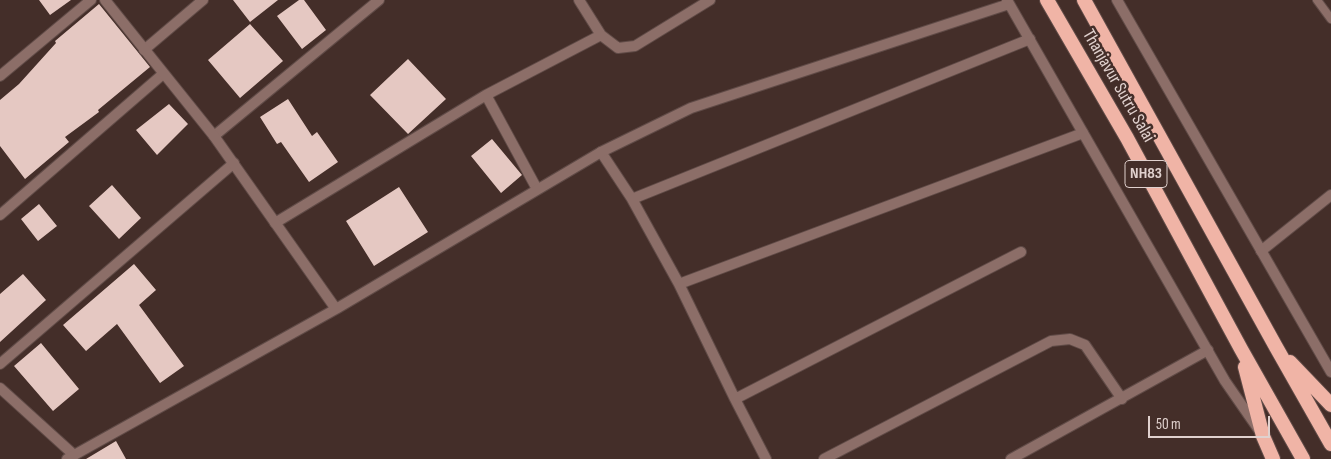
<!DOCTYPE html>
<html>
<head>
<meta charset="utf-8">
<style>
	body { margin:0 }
	#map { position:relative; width:1331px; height:459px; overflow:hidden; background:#442e29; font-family:"Sofia Sans Condensed",sans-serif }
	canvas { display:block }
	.scale { position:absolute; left:1148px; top:416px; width:122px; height:22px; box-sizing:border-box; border:2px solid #e0d1ce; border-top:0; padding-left:6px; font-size:15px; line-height:18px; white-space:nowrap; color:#e0d1ce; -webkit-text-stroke:4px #442e29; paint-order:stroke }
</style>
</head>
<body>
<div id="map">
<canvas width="1331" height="459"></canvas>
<div class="scale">50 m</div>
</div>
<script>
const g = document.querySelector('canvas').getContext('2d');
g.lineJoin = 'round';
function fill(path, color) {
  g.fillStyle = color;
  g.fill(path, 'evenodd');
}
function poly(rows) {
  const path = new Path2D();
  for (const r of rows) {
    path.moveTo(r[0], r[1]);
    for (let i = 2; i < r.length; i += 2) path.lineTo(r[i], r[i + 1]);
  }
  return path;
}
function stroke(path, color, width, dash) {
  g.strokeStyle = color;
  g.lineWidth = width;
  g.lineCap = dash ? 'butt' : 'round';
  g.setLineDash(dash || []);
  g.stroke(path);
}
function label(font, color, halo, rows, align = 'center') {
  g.font = font + ' "Sofia Sans Condensed",sans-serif';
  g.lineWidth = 5;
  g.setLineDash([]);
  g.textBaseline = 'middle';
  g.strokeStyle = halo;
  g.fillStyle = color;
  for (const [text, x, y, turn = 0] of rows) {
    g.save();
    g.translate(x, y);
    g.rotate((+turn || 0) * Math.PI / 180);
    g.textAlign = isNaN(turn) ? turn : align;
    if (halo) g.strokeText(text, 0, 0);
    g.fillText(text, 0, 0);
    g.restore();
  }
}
fill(poly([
	[39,0,71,0,50,15],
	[233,0,278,0,250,22],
	[299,0,304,0,326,30,302,49,277,16],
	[99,4,150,67,98,110,99,112,65,137,69,142,25,179,0,146,0,100,19,84,56,43,55,41],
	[250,24,283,61,240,98,208,60],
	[408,59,446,99,408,134,370,95],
	[288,99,312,136,317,132,338,162,309,182,281,142,277,144,260,117],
	[169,104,188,124,157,155,136,130],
	[492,139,522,175,501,193,471,156],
	[112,185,141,218,119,239,89,206],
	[399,187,428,232,374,266,346,221],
	[39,204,57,226,38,241,21,219],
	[134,264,156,290,139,305,184,366,160,383,117,324,86,351,63,325],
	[23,274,46,300,0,342,0,294],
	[41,343,79,389,53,411,14,366],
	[116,441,126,459,86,459]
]), '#e5c8c2');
const service = poly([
	[1317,0,1331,19]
]);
const minor = poly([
	[579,0,601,35,618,48,635,46,710,0],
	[144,50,203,0],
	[0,76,91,0],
	[486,95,537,189],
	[214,136,379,0],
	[601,152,632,199,679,284,735,399,766,459],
	[632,199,1030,39],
	[0,215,163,74],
	[275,223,486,95,601,35],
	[1261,251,1331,195],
	[679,284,1083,133],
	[0,364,234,163],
	[0,388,74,455],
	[735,399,1021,252],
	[824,459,1051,341,1070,339,1085,345,1122,399],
	[1011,459,1208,350]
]);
const tertiary = poly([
	[105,0,214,136,336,309],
	[1007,0,1225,381,1259,430],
	[1117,0,1331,372],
	[67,459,336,309,601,152,691,108,1009,4]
]);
const trunk = poly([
	[1047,0,1127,138,1241,349,1303,459],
	[1084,0,1276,347,1331,444],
	[1290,362,1331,405],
	[1245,367,1263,436,1273,459]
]);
stroke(service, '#604b47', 10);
stroke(minor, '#604b47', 12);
stroke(tertiary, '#604b47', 12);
stroke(trunk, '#604b47', 16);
stroke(service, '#8c6e68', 8);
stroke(minor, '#8c6e68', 10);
stroke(tertiary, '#8c6e68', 10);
stroke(trunk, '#f0b4a6', 14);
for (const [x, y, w] of [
	[1146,174,42]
]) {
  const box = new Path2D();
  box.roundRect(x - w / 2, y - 13.5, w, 27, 4);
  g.fillStyle = '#442e29';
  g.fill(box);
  stroke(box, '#e0d1ce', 1);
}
label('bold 16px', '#e0d1ce', null, [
	["NH83",1146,174]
]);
label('18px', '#e0d1ce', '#442e29', [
	["Thanjavur Sutru Salai",1118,86,60]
]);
</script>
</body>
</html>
